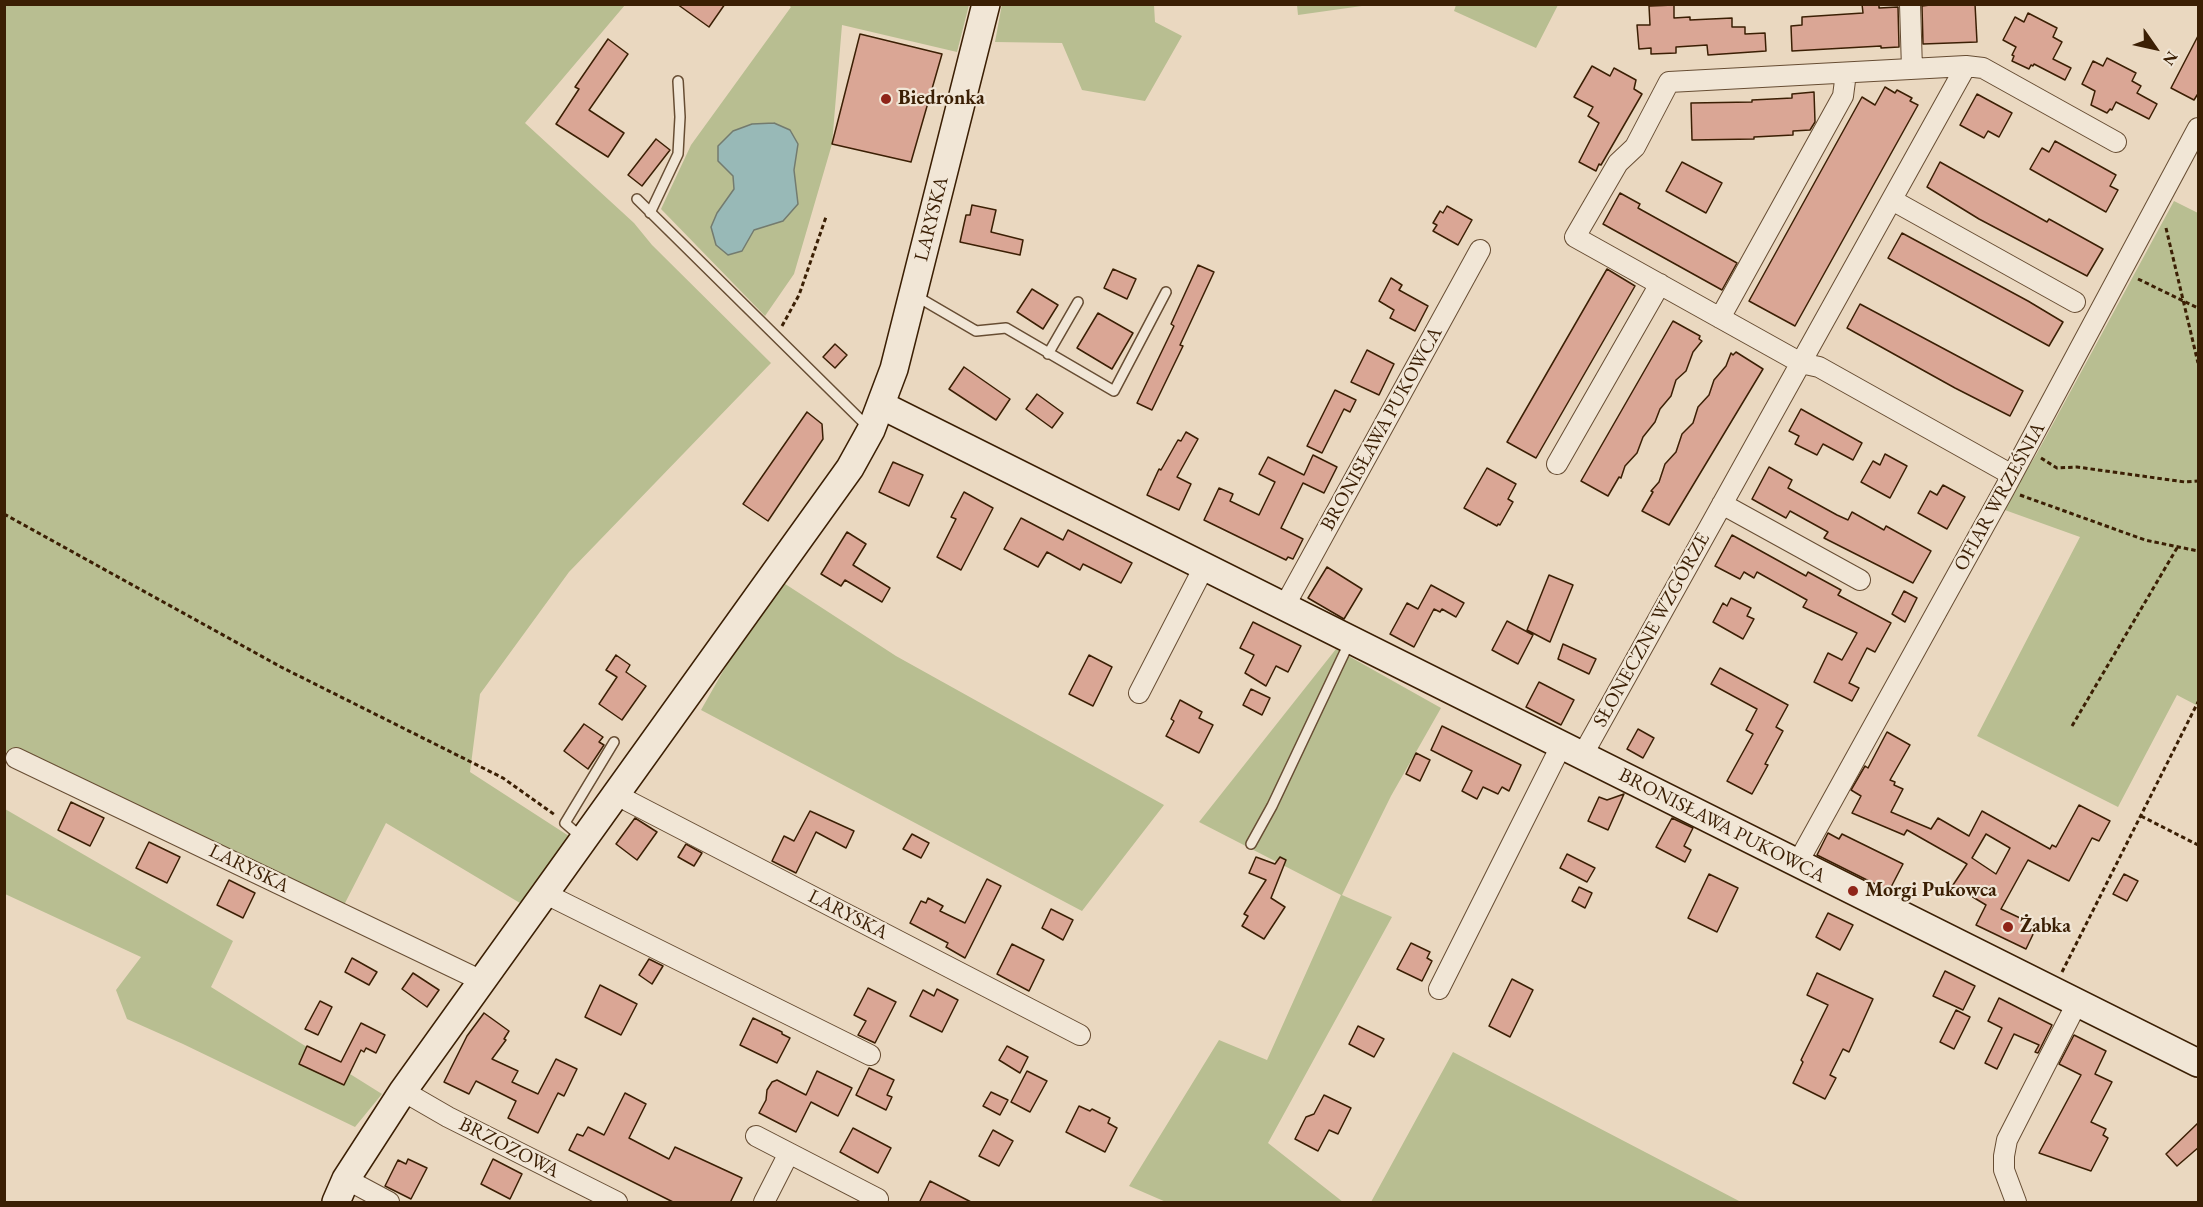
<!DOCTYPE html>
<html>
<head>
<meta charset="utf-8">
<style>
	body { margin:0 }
	#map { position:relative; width:2203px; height:1207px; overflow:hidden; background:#ead8c0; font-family:"EB Garamond",serif }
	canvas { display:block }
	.frame { position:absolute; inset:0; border:6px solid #3b1f04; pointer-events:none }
	.north { position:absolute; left:2125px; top:18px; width:60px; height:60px; -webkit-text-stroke:4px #f1e6d6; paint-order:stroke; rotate:124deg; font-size:16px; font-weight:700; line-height:24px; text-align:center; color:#3b1f04 }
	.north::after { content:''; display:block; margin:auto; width:21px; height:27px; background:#3b1f04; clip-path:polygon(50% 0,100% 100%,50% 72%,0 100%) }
</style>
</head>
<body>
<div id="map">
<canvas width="2203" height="1207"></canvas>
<div class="frame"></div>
<div class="north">N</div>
</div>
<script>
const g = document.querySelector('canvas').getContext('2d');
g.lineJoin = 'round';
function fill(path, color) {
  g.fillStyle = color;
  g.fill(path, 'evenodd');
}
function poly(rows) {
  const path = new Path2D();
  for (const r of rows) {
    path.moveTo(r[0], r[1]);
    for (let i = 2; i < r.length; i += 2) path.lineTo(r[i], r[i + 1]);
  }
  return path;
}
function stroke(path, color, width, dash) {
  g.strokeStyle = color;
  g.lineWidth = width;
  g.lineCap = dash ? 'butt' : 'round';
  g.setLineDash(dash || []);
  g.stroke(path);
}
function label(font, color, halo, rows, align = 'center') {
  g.font = font + ' "EB Garamond",serif';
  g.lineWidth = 4.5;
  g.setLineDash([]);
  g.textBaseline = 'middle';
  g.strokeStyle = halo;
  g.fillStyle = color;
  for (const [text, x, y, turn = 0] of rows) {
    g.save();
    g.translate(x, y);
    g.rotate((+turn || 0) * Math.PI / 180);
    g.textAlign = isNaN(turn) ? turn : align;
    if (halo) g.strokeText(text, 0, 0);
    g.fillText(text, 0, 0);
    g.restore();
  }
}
fill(poly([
	[1002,4,1154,5,1155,22,1182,36,1145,101,1082,90,1062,43,995,42],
	[5,5,625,5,525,123,634,223,652,245,771,363,569,572,480,694,470,772,572,838,520,903,386,823,344,905,5,751],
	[788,5,969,5,957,52,842,25,832,144,794,274,765,316,661,209,691,145,791,7],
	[1297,5,1297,4,1369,5,1298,15],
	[1456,5,1457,4,1558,5,1536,48,1454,11],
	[2174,201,2198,213,2198,706,2177,695,2118,807,1977,736,2080,537,2002,509,2036,455],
	[776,578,896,656,1164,805,1082,911,701,710],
	[1336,649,1441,708,1391,796,1342,895,1392,917,1268,1143,1343,1202,1166,1202,1129,1186,1219,1040,1267,1060,1341,895,1199,822],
	[5,809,233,941,211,987,382,1094,355,1127,183,1044,127,1019,116,990,141,957,5,894],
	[1453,1052,1741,1202,1371,1202]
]), '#b8be91');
const water = poly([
	[774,123,790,130,798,144,794,170,798,204,783,221,754,230,742,251,728,255,716,245,711,227,717,213,734,189,733,176,718,161,718,146,733,131,752,124,774,123]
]);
fill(water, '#98b9b7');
stroke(water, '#737b6f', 1.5);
const building = poly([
	[677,4,725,4,709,27,677,4],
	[1862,4,1879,4,1879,8,1898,7,1899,47,1881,48,1881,46,1792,51,1791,26,1802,25,1802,17,1863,13,1862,4],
	[1938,4,1975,4,1977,42,1923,44,1922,6,1938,4],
	[1674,5,1674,18,1690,17,1690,20,1732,18,1732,27,1745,27,1745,34,1765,33,1766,51,1708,55,1707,45,1676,47,1676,53,1651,54,1651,48,1639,49,1637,25,1650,25,1649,6,1674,5],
	[2028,13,2057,28,2053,37,2062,42,2053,59,2071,68,2065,80,2034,64,2033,66,2031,65,2029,69,2012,61,2014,56,2012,55,2016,47,2003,40,2015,17,2024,22,2028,13],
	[860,34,942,54,911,162,832,144,860,34],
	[2199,34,2199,92,2194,100,2171,88,2199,34],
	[608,39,628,54,589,110,624,133,608,157,556,124,579,89,575,87,608,39],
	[2107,58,2136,73,2132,81,2141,86,2137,93,2157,104,2149,119,2116,102,2112,110,2110,109,2107,113,2091,105,2095,91,2082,84,2093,61,2103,66,2107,58],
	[1592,66,1610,76,1614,68,1636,80,1634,89,1642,94,1601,165,1599,164,1596,171,1579,162,1599,123,1588,116,1593,107,1574,97,1592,66],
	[1885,87,1895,93,1897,90,1912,98,1910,101,1918,105,1795,326,1749,301,1862,97,1875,105,1885,87],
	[1814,92,1815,122,1810,130,1793,131,1793,135,1754,137,1754,139,1692,140,1691,103,1752,102,1752,100,1792,98,1792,94,1814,92],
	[1977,94,2012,113,1999,137,1988,131,1984,138,1960,125,1977,94],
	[656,139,670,150,642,186,628,175,656,139],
	[2055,141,2116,175,2110,186,2118,190,2106,212,2030,169,2042,148,2049,152,2055,141],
	[1682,162,1722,183,1706,213,1666,191,1682,162],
	[1940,162,2047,222,2049,219,2103,249,2087,276,1979,219,1927,187,1940,162],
	[1620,193,1640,204,1638,208,1737,263,1722,290,1603,224,1620,193],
	[972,205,996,210,991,232,1023,240,1020,255,960,242,966,215,970,215,972,205],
	[1447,206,1472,220,1458,245,1433,231,1437,225,1433,223,1440,211,1443,213,1447,206],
	[1902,233,2028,301,2063,322,2049,346,1888,258,1902,233],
	[1198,265,1214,272,1180,345,1183,346,1152,410,1137,403,1174,326,1171,324,1198,265],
	[1113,269,1136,279,1127,299,1104,288,1113,269],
	[1607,269,1635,286,1536,458,1507,442,1607,269],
	[1391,278,1402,285,1399,290,1428,306,1415,331,1390,318,1394,310,1379,301,1391,278],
	[1032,289,1058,305,1043,329,1017,312,1032,289],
	[1860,304,2023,391,2010,416,1955,388,1847,328,1860,304],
	[1098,313,1133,333,1112,369,1077,348,1098,313],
	[1673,321,1700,336,1699,339,1702,341,1693,352,1686,371,1676,380,1671,396,1660,409,1655,422,1643,437,1637,453,1625,466,1621,478,1619,477,1608,496,1581,481,1673,321],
	[835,344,847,355,835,368,823,357,835,344],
	[1367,350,1394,364,1379,395,1351,382,1367,350],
	[1736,352,1763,369,1669,525,1642,511,1653,492,1651,491,1659,482,1665,464,1676,452,1682,434,1693,423,1698,407,1709,395,1714,380,1726,366,1731,353,1733,355,1736,352],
	[964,367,1010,399,996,420,949,389,964,367],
	[1335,390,1356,400,1350,412,1344,409,1322,453,1307,446,1335,390],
	[1037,394,1063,413,1052,428,1026,409,1037,394],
	[1801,409,1862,443,1853,460,1823,444,1817,455,1795,444,1799,436,1789,431,1801,409],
	[807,412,822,424,823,439,768,521,743,504,807,412],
	[1186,432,1198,439,1177,477,1191,484,1179,510,1147,495,1159,469,1161,470,1178,440,1181,441,1186,432],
	[1885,454,1907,466,1890,498,1861,482,1873,461,1880,465,1885,454],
	[1313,455,1337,467,1324,493,1303,483,1281,528,1303,539,1293,559,1288,557,1286,560,1204,520,1219,488,1233,494,1230,501,1259,515,1275,482,1259,474,1268,457,1304,475,1313,455],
	[893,462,923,475,909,506,879,492,893,462],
	[1769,467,1792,480,1788,488,1837,515,1848,520,1852,512,1884,530,1886,526,1931,551,1913,583,1824,538,1828,532,1790,511,1786,518,1752,499,1769,467],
	[1487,468,1516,484,1508,499,1513,502,1500,525,1498,524,1497,526,1464,508,1487,468],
	[1943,485,1965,497,1947,529,1918,513,1930,491,1937,495,1943,485],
	[964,492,993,508,961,570,937,557,956,519,951,517,964,492],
	[1021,518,1063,540,1068,530,1132,563,1121,583,1083,564,1080,570,1047,552,1038,567,1004,549,1021,518],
	[847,532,866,544,853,565,890,588,882,602,845,580,841,586,821,574,847,532],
	[1732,535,1806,576,1808,572,1841,590,1838,595,1891,623,1875,652,1867,648,1849,683,1859,688,1852,701,1814,682,1828,653,1842,660,1857,633,1803,607,1807,600,1757,572,1754,578,1744,572,1740,579,1715,566,1732,535],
	[1327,567,1362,589,1344,619,1308,598,1327,567],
	[1549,575,1573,585,1550,642,1527,630,1549,575],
	[1431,585,1464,603,1456,617,1442,609,1440,612,1434,609,1414,647,1390,634,1407,603,1418,609,1431,585],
	[1904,591,1917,598,1905,622,1892,614,1904,591],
	[1731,598,1751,608,1747,616,1754,619,1743,639,1713,622,1723,603,1727,606,1731,598],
	[1507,621,1533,635,1518,664,1492,650,1507,621],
	[1253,622,1301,646,1288,672,1276,666,1266,686,1245,673,1254,655,1240,648,1253,622],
	[1563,644,1596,659,1589,674,1558,659,1563,644],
	[616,655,630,665,626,672,646,686,622,720,599,704,617,677,606,670,616,655],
	[1089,655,1112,667,1093,706,1069,694,1089,655],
	[1720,668,1788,705,1776,727,1783,731,1765,764,1768,765,1752,794,1727,781,1753,734,1746,730,1757,709,1711,684,1720,668],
	[1539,682,1574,700,1561,725,1526,707,1539,682],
	[1251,689,1270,698,1262,715,1243,705,1251,689],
	[1180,700,1202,712,1199,718,1213,725,1199,753,1166,736,1174,721,1171,719,1180,700],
	[584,724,603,737,599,742,604,745,588,769,564,751,584,724],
	[1442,726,1521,765,1509,791,1502,787,1498,794,1483,787,1477,799,1462,791,1472,771,1431,750,1442,726],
	[1638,729,1654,738,1643,758,1627,749,1638,729],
	[1887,732,1910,745,1890,780,1895,782,1894,785,1903,789,1891,812,1931,829,1938,818,1969,836,1982,811,2050,849,2052,845,2056,847,2079,805,2110,821,2099,841,2092,838,2069,881,2028,860,2001,909,2037,926,2026,949,1976,925,1986,905,1953,885,1967,864,1907,830,1904,835,1852,813,1861,796,1851,790,1865,766,1868,768,1887,732],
	[1986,834,2010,848,1996,874,1972,858,1986,834],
	[1416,753,1430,760,1420,781,1406,774,1416,753],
	[1624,794,1608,830,1588,821,1599,797,1607,800,1624,794],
	[71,802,104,818,90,846,58,830,71,802],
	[810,811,854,831,846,848,816,832,796,873,772,861,784,836,794,841,810,811],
	[635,818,657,832,637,860,616,844,635,818],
	[1672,818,1693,828,1684,846,1691,850,1685,862,1656,847,1672,818],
	[1828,833,1839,839,1842,834,1903,864,1889,891,1817,855,1828,833],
	[912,834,929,843,921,858,903,849,912,834],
	[149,842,180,857,167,883,136,868,149,842],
	[686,844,702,853,694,866,678,857,686,844],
	[1567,854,1595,868,1587,882,1560,868,1567,854],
	[1256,857,1275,864,1280,857,1286,860,1271,898,1285,907,1264,939,1242,926,1248,916,1244,914,1266,880,1249,873,1256,857],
	[1709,874,1738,888,1717,932,1688,918,1709,874],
	[2124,874,2138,881,2127,901,2113,894,2124,874],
	[987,879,1001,886,965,958,946,947,948,943,910,923,921,901,926,903,928,898,943,906,940,911,965,923,987,879],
	[229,880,255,893,243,918,217,905,229,880],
	[1579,887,1592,893,1585,908,1572,901,1579,887],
	[1051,909,1073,920,1063,940,1042,928,1051,909],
	[1828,913,1853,925,1840,950,1816,937,1828,913],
	[1411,943,1430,952,1427,958,1432,961,1422,981,1397,969,1411,943],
	[1012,944,1044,960,1029,991,997,974,1012,944],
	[352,958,377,972,369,985,345,972,352,958],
	[649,959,663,966,652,984,639,975,649,959],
	[1945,971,1975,986,1963,1010,1933,996,1945,971],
	[413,973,439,990,427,1007,402,989,413,973],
	[1817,973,1873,999,1849,1052,1843,1049,1830,1075,1836,1078,1825,1099,1793,1083,1803,1062,1801,1060,1828,1005,1807,995,1817,973],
	[1512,979,1533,990,1510,1037,1489,1026,1512,979],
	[600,985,637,1004,621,1035,585,1017,600,985],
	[868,988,896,1002,875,1043,858,1035,866,1021,854,1015,868,988],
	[937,989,958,1000,942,1032,910,1016,923,990,934,996,937,989],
	[1999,998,2052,1025,2038,1053,2035,1052,2039,1045,2014,1034,1997,1069,1985,1063,2002,1028,1988,1021,1999,998],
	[320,1001,332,1007,318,1035,305,1029,320,1001],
	[1956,1010,1970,1017,1954,1049,1940,1042,1956,1010],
	[484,1013,509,1031,504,1039,506,1040,492,1059,518,1071,512,1082,538,1094,556,1059,577,1069,564,1096,558,1093,538,1133,508,1118,516,1101,476,1081,469,1094,444,1082,467,1036,484,1013],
	[753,1018,782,1032,782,1034,790,1038,777,1063,740,1045,753,1018],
	[361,1023,385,1035,376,1053,366,1048,364,1052,361,1050,344,1085,299,1064,307,1046,341,1062,361,1023],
	[1358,1026,1384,1039,1374,1057,1349,1044,1358,1026],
	[2074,1035,2106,1051,2095,1074,2112,1082,2091,1122,2106,1129,2103,1135,2108,1138,2091,1171,2039,1153,2081,1075,2059,1064,2074,1035],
	[1007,1046,1028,1057,1020,1073,999,1060,1007,1046],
	[869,1068,894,1080,887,1095,892,1097,886,1110,856,1095,869,1068],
	[817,1071,852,1088,838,1116,811,1102,796,1132,759,1113,766,1100,767,1090,772,1082,777,1080,806,1095,817,1071],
	[1027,1071,1047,1081,1030,1112,1011,1102,1027,1071],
	[991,1092,1008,1100,1000,1115,983,1106,991,1092],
	[625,1093,646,1104,629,1138,669,1159,675,1147,742,1178,730,1203,675,1203,569,1150,577,1134,583,1136,588,1127,604,1135,625,1093],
	[1324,1095,1351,1108,1338,1134,1329,1130,1318,1151,1295,1139,1306,1117,1314,1114,1324,1095],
	[1079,1106,1090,1111,1092,1109,1110,1118,1108,1123,1117,1128,1105,1152,1066,1132,1079,1106],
	[2199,1122,2199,1147,2177,1166,2166,1154,2199,1122],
	[853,1128,891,1148,878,1173,840,1152,853,1128],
	[993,1130,1013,1141,999,1166,979,1156,993,1130],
	[408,1159,427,1168,411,1199,385,1186,398,1160,406,1164,408,1159],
	[493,1159,522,1174,510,1199,481,1184,493,1159],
	[930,1181,973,1203,919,1203,930,1181]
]);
fill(building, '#daa695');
stroke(building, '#3b1f04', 1.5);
const lane = poly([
	[637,199,868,427],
	[650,213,678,154,680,117,678,81],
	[916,296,976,331,1006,328,1114,391,1166,292],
	[1048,354,1078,302],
	[581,837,565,823,614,742],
	[1251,844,1272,806,1350,641]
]);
const street = poly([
	[1910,4,1912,69],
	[1892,200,2075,302],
	[1720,318,1843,96,1846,73],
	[1557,464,1660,284],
	[2012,475,1819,367,1801,363,1575,237,1618,163,1635,147,1669,82,1966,66,1983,68,2116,142],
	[1722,504,1860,580],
	[1284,607,1480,250],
	[1139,693,1204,567],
	[1582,756,1966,66],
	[16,758,482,981],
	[616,793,628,801,1080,1035],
	[1797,864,2004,490,2198,128],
	[545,891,556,899,870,1055],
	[1439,989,1561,746],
	[403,1091,448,1117,617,1202],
	[756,1136,878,1199],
	[346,1179,389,1202],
	[764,1202,789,1153],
	[2016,1202,2004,1170,2004,1156,2007,1140,2077,1003]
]);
const secondary = poly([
	[881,405,2198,1063],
	[336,1202,346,1179,403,1091,850,468,871,430,894,369,986,4]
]);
stroke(lane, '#674d33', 12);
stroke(street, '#674d33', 22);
stroke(secondary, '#3b1f04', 30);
stroke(poly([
	[2166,228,2198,363],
	[2138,279,2198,308],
	[782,326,799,295,826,217],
	[2041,458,2057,468,2077,467,2185,482,2198,481],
	[2020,495,2145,540,2198,551],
	[4,514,281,667,503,778,555,815],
	[2072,726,2177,548],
	[2141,816,2198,845],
	[2062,972,2198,702]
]), '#3b1f04', 3, [4.5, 3]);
stroke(lane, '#f1e6d6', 9);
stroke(street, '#f1e6d6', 20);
stroke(secondary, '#f1e6d6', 27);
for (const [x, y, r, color] of [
	[886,99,6,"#8f2418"],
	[1853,891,6,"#8f2418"],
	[2008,927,6,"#8f2418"]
]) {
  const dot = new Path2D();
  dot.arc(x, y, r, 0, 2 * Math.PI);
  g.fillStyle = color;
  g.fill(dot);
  stroke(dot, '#f1e6d6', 2);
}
label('bold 20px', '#3b1f04', '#f1e6d6', [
	["Biedronka",898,99],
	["Morgi Pukowca",1865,891],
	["Żabka",2020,927]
], 'left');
label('20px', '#3b1f04', '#f1e6d6', [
	["LARYSKA",932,219,-76],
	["BRONISŁAWA PUKOWCA",1382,429,-61],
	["OFIAR WRZEŚNIA",2000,497,-61],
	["SŁONECZNE WZGÓRZE",1652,630,-61],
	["BRONISŁAWA PUKOWCA",1722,826,27],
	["LARYSKA",249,869,26],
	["LARYSKA",848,915,27],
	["BRZOZOWA",509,1148,27]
]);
</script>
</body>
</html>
